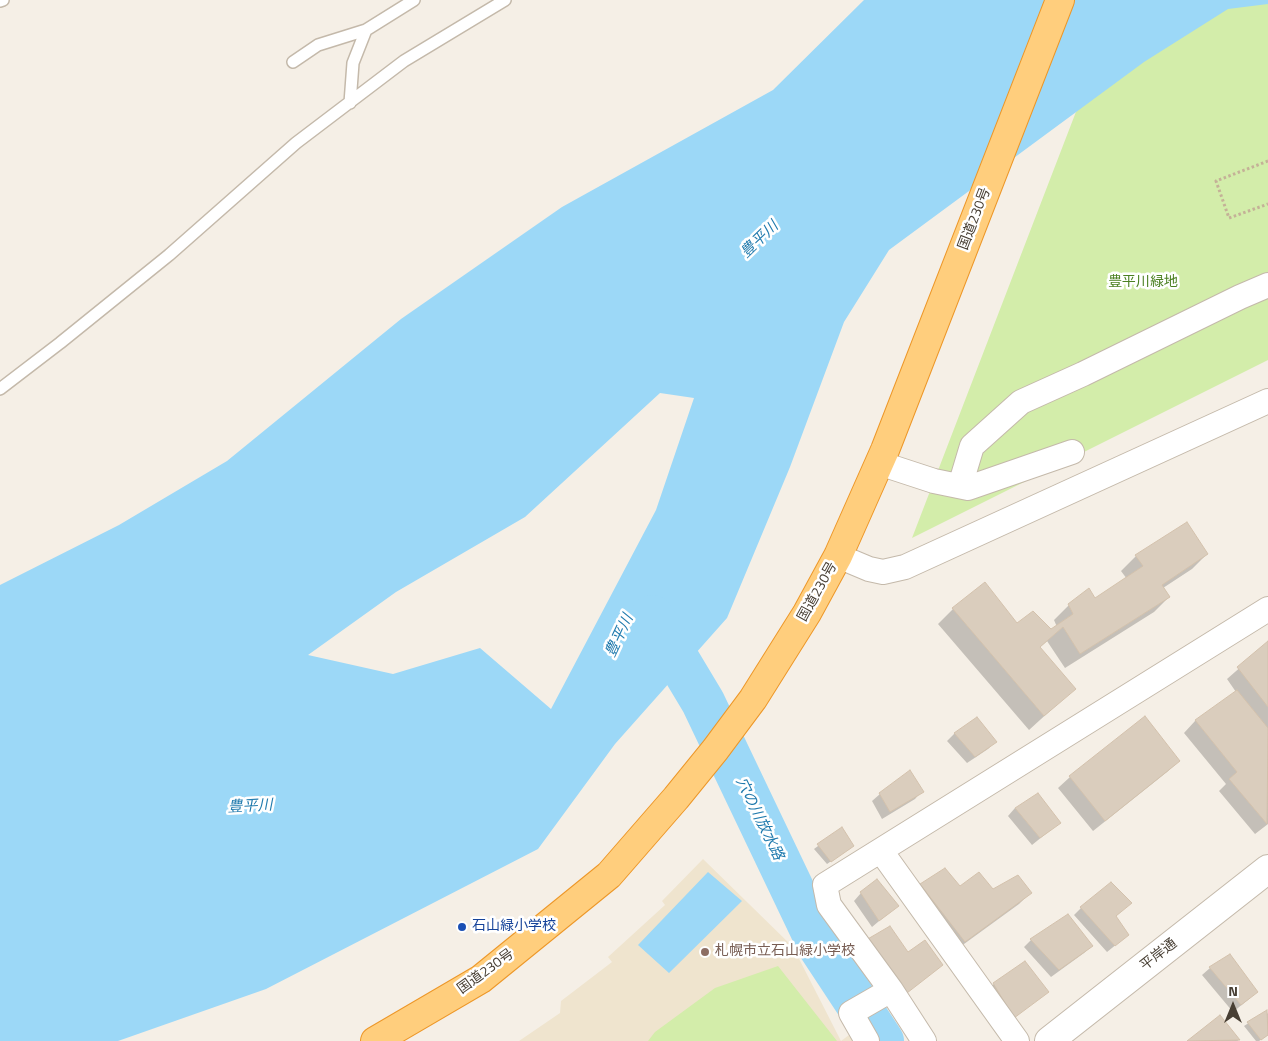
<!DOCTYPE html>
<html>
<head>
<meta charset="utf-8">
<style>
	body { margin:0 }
	#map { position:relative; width:1268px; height:1041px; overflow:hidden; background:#f5efe6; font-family:"Titillium Web",sans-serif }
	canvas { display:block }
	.north { position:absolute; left:1208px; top:981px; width:50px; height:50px; -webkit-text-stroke:4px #fff; paint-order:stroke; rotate:0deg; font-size:14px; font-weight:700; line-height:20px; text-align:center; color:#483f34 }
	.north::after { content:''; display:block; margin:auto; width:18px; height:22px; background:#483f34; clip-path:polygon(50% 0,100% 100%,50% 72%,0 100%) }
</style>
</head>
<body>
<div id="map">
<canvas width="1268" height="1041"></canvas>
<div class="north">N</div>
</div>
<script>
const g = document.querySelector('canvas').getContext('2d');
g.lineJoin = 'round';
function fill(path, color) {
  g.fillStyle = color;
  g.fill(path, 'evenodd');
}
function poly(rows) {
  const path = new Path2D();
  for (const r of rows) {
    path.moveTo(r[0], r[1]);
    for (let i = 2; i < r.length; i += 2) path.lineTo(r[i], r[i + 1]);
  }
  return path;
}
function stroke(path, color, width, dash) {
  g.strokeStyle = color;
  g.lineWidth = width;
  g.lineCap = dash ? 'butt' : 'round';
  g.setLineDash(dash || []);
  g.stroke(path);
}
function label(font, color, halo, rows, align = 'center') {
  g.font = font + ' "Titillium Web","Noto Sans JP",sans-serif';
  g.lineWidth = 5;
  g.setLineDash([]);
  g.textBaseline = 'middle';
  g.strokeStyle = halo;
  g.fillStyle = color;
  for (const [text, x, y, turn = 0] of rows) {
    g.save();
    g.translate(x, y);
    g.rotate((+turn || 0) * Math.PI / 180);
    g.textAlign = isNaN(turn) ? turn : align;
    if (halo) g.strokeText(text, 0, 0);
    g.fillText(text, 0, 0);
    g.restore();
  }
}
fill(poly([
	[703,859,793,947,841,1041,849,1035,853,1041,519,1041,560,1013,561,1001,612,962,608,957,665,905,662,901]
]), '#efe4ce');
fill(poly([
	[1119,0,1268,0,1268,360,912,538],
	[778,966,837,1041,648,1041,655,1032,715,988]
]), '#d3edaa');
fill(poly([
	[864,0,1268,0,1268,4,1228,9,1144,62,889,250,844,322,790,467,727,618,615,744,538,849,266,989,118,1041,0,1041,0,585,119,525,227,461,401,319,562,207,773,90],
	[660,393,694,398,656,510,551,709,480,648,393,674,308,655,396,592,525,517],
	[708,872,742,901,669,973,638,945]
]), '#9cd8f7');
fill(poly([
	[1186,524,1207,554,1192,569,1163,588,1169,597,1154,612,1065,668,1047,641,1039,648,1074,689,1029,730,938,624,953,609,1017,625,1051,631,1057,627,1054,620,1069,605,1094,600,1127,579,1121,571,1136,556],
	[1268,643,1268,824,1255,834,1219,791,1226,784,1184,733,1195,721,1236,692,1227,679],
	[977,718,995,742,988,749,967,763,947,741,954,734],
	[1179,761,1167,772,1093,831,1058,788,1070,777],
	[922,791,915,799,882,819,872,801,880,794],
	[1015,808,1059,823,1032,845,1008,816],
	[842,828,849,849,827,864,814,849],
	[921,885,993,891,1030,893,1019,904,953,952,910,896],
	[861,893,897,906,872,927,854,901],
	[1130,903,1115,917,1128,935,1107,952,1074,915,1081,908],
	[1031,940,1092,946,1084,953,1051,977,1024,947],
	[1229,955,1249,999,1233,1012,1202,975,1210,968],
	[994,984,1047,992,1006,1024,986,992],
	[1266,1012,1268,1014,1268,1035,1259,1041,1256,1041,1244,1026],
	[1220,1017,1239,1040,1237,1041,1189,1041]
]), '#0003');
stroke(poly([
	[652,617,703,702,820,947,882,1041]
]), '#9cd8f7', 44);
const building = poly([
	[1187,522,1208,554,1162,585,1170,597,1080,654,1063,627,1040,647,1076,689,1044,716,952,608,985,582,1017,623,1033,611,1051,629,1073,614,1068,604,1089,588,1095,598,1143,566,1135,555,1187,522],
	[1268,641,1268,707,1237,667,1268,641],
	[1237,690,1268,728,1267,824,1229,779,1237,772,1195,720,1237,690],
	[1145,716,1180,761,1105,821,1069,776,1145,716],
	[977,717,997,742,975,757,954,733,977,717],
	[910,770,924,792,890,812,879,793,910,770],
	[1038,793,1061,823,1040,838,1015,808,1038,793],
	[842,827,854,846,831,862,817,844,842,827],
	[945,868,960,886,979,872,993,889,1018,875,1032,893,965,942,920,884,945,868],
	[877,879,899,906,879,921,860,892,877,879],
	[1111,882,1132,903,1116,916,1129,935,1115,946,1080,907,1111,882],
	[1068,914,1093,946,1059,970,1030,939,1068,914],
	[890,926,908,952,925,940,943,965,907,993,866,940,890,926],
	[1230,954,1258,992,1241,1005,1209,967,1230,954],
	[1025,961,1049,992,1014,1018,993,983,1025,961],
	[1267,1010,1268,1035,1261,1040,1247,1022,1267,1010],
	[1220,1015,1240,1040,1187,1041,1220,1015]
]);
fill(building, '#dacdbd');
stroke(building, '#d3c1ac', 1);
const service = poly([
	[0,1,3,0],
	[293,62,318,45,366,30,414,0],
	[350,103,353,63,366,30],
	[0,389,60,343,169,255,296,143,404,61,505,0]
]);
const minor = poly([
	[879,463,934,481,968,488,1072,452],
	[960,486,972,446,1021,402,1083,374,1240,297,1268,285],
	[838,556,869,569,883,572,905,567,1268,401],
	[881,851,1017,1041],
	[867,1041,851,1013,891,990],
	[924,1041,891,990,829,905,825,885,1268,609]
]);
const tertiary = poly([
	[1049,1041,1268,869]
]);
const trunk = poly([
	[375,1041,481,979,609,875,676,798,715,750,753,699,807,613,838,556,885,450,1060,0]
]);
stroke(service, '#c4b9aa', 14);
stroke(minor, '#c4b9aa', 26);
stroke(tertiary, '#c4b9aa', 30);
stroke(trunk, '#ed9728', 30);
stroke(poly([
	[1268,161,1216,181,1229,218,1268,204]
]), '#c4b197', 3, [2.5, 2.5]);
stroke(service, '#fff', 11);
stroke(minor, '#fff', 24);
stroke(tertiary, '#fff', 28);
stroke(trunk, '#ffce7d', 28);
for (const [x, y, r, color] of [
	[462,927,5,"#1a4fb4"],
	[705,952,5,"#8d6e63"]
]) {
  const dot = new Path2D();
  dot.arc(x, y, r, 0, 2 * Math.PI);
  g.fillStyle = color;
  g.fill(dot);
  stroke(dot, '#fff', 2);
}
label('14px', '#483f34', '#fff', [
	["国道230号",975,219,-69],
	["国道230号",818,592,-61],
	["平岸通",1159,955,-38],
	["国道230号",486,972,-36]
]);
label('14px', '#4b8022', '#fff', [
	["豊平川緑地",1143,283]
]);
label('14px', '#164399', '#fff', [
	["石山緑小学校",472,927]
], 'left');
label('14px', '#785e54', '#fff', [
	["札幌市立石山緑小学校",715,952]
], 'left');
label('italic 15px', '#217bae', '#fff', [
	["豊平川",760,240,-44],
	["豊平川",620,636,-65],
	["豊平川",250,807,-3],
	["穴の川放水路",759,819,64]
]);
</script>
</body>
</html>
